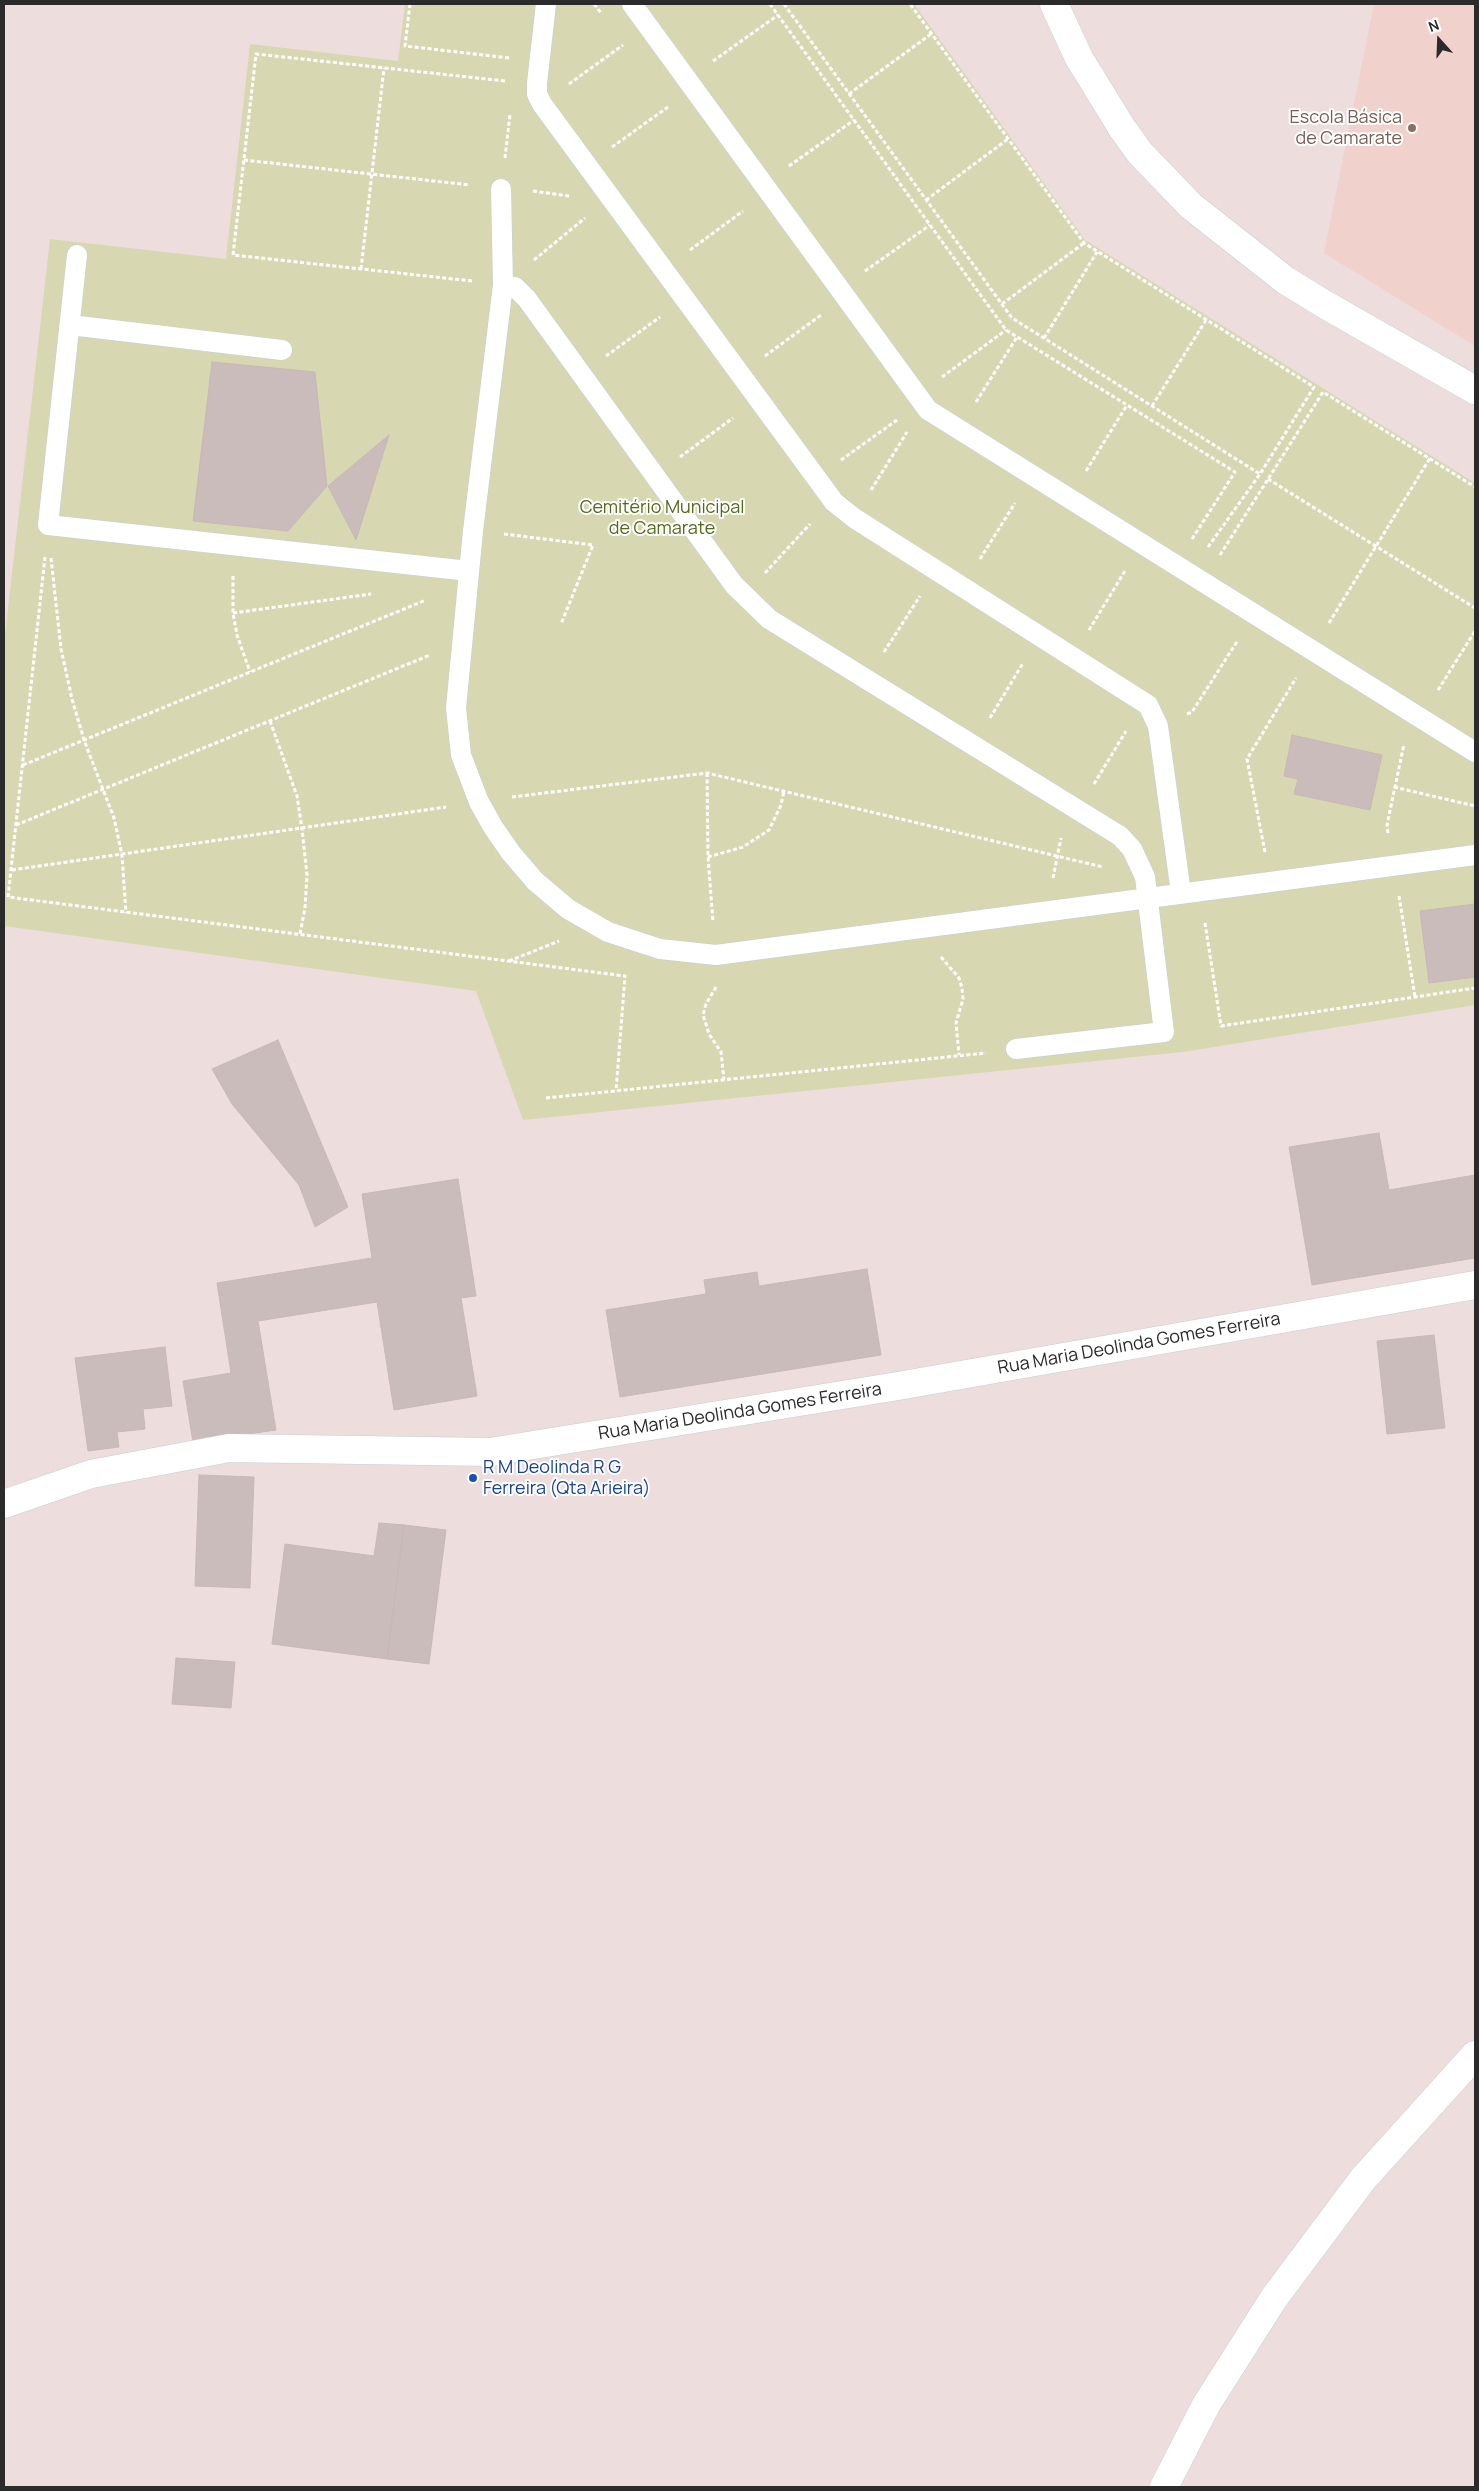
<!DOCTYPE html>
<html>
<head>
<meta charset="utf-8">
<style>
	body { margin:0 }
	#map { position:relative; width:1479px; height:2491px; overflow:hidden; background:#eddddc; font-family:Manrope,sans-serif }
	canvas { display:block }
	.frame { position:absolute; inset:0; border:5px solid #2b2b2b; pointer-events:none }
	.north { position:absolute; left:1414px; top:15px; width:50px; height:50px; -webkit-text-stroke:4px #fff; paint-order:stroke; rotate:340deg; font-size:14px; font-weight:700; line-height:20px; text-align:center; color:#2b2b2b }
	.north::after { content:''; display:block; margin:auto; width:18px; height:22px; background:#2b2b2b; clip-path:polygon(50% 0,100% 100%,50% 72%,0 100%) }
</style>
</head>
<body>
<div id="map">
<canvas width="1479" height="2491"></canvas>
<div class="frame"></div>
<div class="north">N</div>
</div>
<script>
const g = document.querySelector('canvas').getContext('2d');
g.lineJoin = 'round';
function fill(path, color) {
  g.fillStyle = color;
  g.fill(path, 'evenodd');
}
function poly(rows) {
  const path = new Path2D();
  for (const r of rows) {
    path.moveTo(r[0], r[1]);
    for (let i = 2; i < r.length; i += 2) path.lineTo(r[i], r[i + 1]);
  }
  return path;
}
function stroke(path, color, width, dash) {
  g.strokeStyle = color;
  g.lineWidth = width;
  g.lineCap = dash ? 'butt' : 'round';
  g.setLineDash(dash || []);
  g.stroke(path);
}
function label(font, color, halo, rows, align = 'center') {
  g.font = font + ' Manrope,sans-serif';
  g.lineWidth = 4;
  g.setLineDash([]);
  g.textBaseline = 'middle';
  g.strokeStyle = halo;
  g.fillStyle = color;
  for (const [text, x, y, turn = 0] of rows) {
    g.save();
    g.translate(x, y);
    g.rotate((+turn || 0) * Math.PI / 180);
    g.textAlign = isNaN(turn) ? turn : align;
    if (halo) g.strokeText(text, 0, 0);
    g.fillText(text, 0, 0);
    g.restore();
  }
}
fill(poly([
	[1374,4,1475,4,1475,346,1324,253]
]), '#f0d1cb');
fill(poly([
	[405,4,914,4,1085,240,1475,483,1475,1005,1183,1052,523,1120,476,991,4,926,4,644,50,239,226,259,250,44,398,61]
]), '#d7d8b2');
const building = poly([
	[212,362,315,372,327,486,288,531,193,521,212,362],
	[389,435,356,540,328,486,389,435],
	[1292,735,1382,755,1370,810,1294,794,1298,779,1284,776,1292,735],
	[1475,904,1475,977,1429,983,1420,911,1475,904],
	[278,1040,348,1207,315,1227,299,1185,232,1104,212,1069,278,1040],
	[1379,1133,1389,1190,1475,1175,1475,1258,1312,1285,1289,1147,1379,1133],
	[458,1179,476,1296,461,1298,477,1396,394,1410,377,1302,258,1321,276,1430,193,1442,183,1381,231,1373,217,1283,372,1258,362,1194,458,1179],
	[867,1269,881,1355,620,1397,606,1310,706,1294,704,1280,757,1272,759,1286,867,1269],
	[1434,1335,1445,1428,1387,1434,1377,1341,1434,1335],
	[165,1347,172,1406,143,1409,145,1429,117,1432,119,1447,88,1451,75,1358,165,1347],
	[199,1475,254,1477,250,1588,195,1586,199,1475],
	[379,1523,404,1525,387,1659,272,1644,285,1544,374,1556,379,1523],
	[404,1525,446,1530,429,1664,387,1659,404,1525],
	[176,1658,235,1662,231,1708,172,1704,176,1658]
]);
fill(building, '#c9bcbb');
stroke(building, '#c9b8b5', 1);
const lane = poly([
	[546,4,537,83,537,94,542,104,834,502,854,518,1148,705,1158,726,1181,893],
	[632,4,928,410,1475,752],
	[501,189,503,285,473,531,456,708,461,755,479,802,493,827,511,853,535,881,568,909,608,932,660,949,716,955,1475,855],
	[77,255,48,525,469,571],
	[503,285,515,287,527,299,734,585,769,619,1120,836,1132,849,1145,877,1164,1032,1016,1049],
	[70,325,282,350]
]);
const secondary = poly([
	[1054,4,1079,58,1122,128,1140,153,1191,206,1285,280,1324,304,1475,390],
	[4,1504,91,1474,229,1448,490,1452,898,1386,1475,1285],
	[1164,2487,1206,2405,1274,2298,1363,2179,1475,2055]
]);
stroke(lane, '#c4d0d5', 21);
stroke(secondary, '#c4d0d5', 29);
stroke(poly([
	[410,4,405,46,509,58],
	[594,4,601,13],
	[770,4,1006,330,1235,472,1192,539],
	[784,4,1012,318,1260,474,1314,387,1084,243,910,4],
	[713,61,778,15],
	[569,84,623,45],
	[849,94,931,34],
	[612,147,668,107],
	[505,158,510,114],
	[244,160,470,185],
	[789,166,854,120],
	[533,191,569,196],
	[926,200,1008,139],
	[690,250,743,211],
	[534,260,585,218],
	[361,269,384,68],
	[865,271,930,225],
	[472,281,233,255,256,54,505,81],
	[1002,304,1084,243],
	[1044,338,1097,252],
	[606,356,660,317],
	[765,356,821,315],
	[942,377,1006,330],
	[976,402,1017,337],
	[1152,406,1206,320],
	[680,457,733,418],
	[841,460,897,420],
	[1086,471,1127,405],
	[1268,479,1475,608],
	[871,490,907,432],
	[504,534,593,545,561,624],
	[1208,547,1260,474],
	[1220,555,1323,392,1475,487],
	[45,557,8,897,625,976,616,1091],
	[51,558,61,649,72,699,84,740,114,818,122,855,126,913],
	[980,559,1015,503],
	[765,573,810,524],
	[233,576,233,613,237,635,250,672],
	[233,613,371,594],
	[1329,623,1430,458],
	[1089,630,1125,571],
	[884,652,920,596],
	[1438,690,1475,631],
	[1187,714,1192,712,1238,640],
	[990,718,1023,663],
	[270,721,297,796,302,829,307,875,305,908,300,934],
	[23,765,426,600],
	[707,773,708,857,713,922],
	[1094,784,1126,731],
	[1394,787,1475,806],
	[512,797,707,773,1103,867],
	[16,825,430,655],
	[1388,833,1387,825,1404,744],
	[1265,852,1247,759,1296,678],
	[708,857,743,847,769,830,781,805,784,791],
	[12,870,446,807],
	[1053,878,1061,838],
	[1399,896,1415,997],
	[1205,923,1221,1026,1475,988],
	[941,957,959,978,962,988,963,999,956,1023,959,1055],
	[509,961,559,941],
	[716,987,706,1004,703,1015,709,1034,721,1052,724,1080],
	[546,1098,986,1053]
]), '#fff', 3, [4, 2.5]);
stroke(lane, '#fff', 20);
stroke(secondary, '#fff', 28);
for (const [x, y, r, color] of [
	[1412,128,5,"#8d6e63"],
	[473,1478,5,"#1a4fb4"]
]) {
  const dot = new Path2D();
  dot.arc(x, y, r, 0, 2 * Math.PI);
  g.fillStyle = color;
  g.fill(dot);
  stroke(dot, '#fff', 2);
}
label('18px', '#785e54', '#fff', [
	["Escola Básica",1402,118],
	["de Camarate",1402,139]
], 'right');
label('18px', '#526b17', '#fff', [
	["Cemitério Municipal",662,508],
	["de Camarate",662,529]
]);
label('18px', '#2b2b2b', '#fff', [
	["Rua Maria Deolinda Gomes Ferreira",1139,1344,-10],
	["Rua Maria Deolinda Gomes Ferreira",740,1412,-9]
]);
label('18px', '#164399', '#fff', [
	["R M Deolinda R G",483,1468],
	["Ferreira (Qta Arieira)",483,1489]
], 'left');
</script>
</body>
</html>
